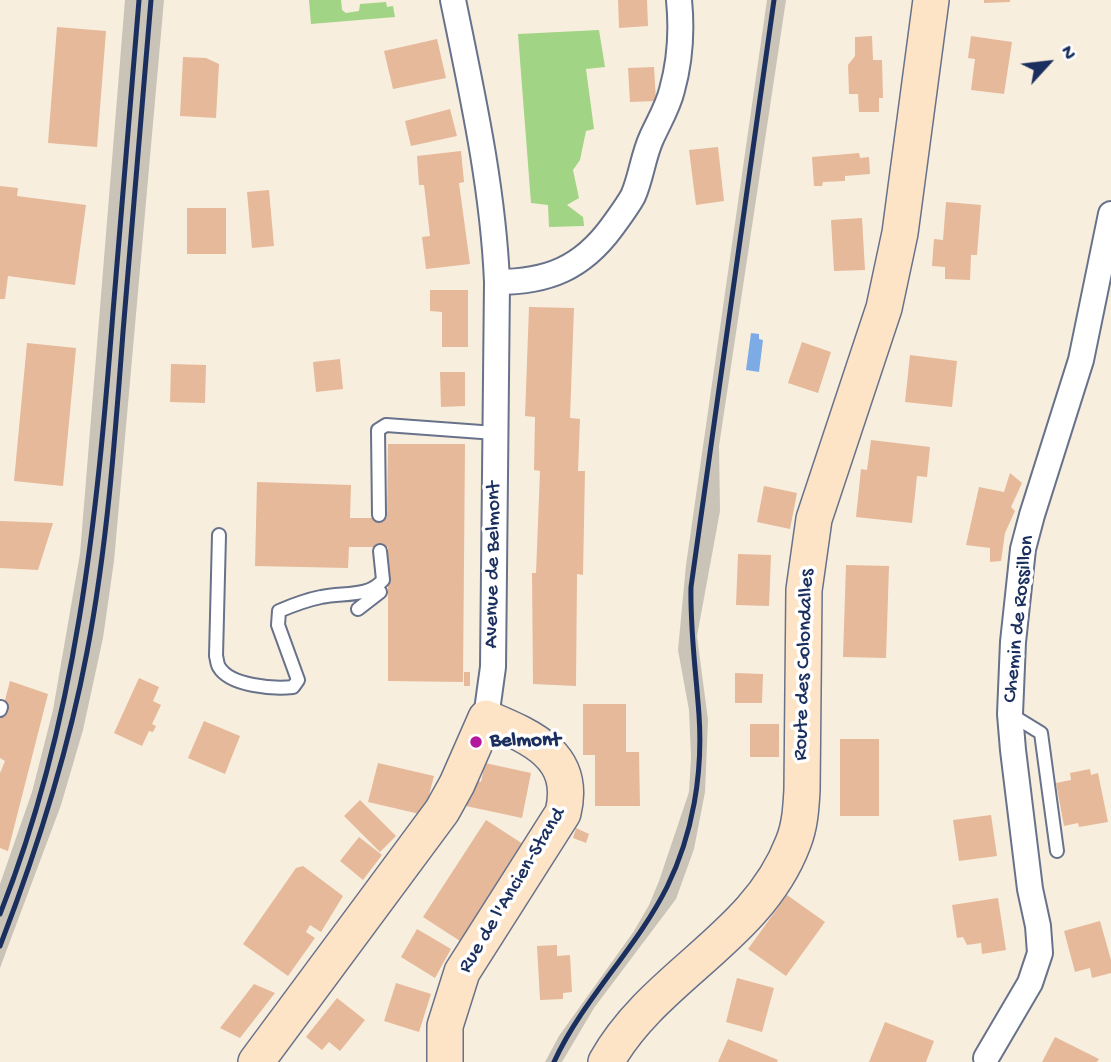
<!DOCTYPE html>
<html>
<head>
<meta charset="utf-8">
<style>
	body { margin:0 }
	#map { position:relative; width:1111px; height:1062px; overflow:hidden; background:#f8eede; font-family:"Gochi Hand",sans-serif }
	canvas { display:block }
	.north { position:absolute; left:1013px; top:28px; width:70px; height:70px; -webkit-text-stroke:5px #fff; paint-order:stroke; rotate:63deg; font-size:19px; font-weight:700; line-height:28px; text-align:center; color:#1b2f5e }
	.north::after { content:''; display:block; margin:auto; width:24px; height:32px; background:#1b2f5e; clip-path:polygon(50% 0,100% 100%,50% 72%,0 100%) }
</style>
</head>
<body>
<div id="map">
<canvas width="1111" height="1062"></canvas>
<div class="north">N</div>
</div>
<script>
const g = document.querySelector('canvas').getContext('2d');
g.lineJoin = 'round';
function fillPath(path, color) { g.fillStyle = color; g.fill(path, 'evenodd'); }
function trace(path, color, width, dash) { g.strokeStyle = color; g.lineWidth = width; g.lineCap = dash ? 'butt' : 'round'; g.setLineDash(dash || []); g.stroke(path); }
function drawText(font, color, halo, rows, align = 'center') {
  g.font = font + ' "Gochi Hand",sans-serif'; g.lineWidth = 7; g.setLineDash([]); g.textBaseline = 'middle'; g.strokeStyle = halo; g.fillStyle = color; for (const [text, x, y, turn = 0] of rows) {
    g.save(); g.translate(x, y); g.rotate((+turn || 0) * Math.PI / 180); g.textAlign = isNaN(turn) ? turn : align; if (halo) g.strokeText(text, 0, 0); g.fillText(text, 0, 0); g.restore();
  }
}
const industrial = new Path2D(`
	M125 0H164L114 561 103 638 83 730 61 805 0 968V884L32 792 53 710 80 554Z
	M767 0H786L719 446 720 511 697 636 708 720 705 792 694 849 676 899 594 1008 562 1062H545L559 1036 634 931 649 905 659 881 689 792 691 757 689 710 678 650 686 565Z`);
const green = new Path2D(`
	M309 0H341L342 10 346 13 359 11 360 4 386 2 387 7 393 6 395 17 311 24Z
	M599 30 605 67 586 69 594 129 586 131 580 160 573 170 579 198 567 205 583 217 584 226 549 227 548 205 531 203 518 34Z`);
const water = new Path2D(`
	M751 333 759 334V339L763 340 759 372 746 370Z`);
const building = new Path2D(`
	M618 0H647L648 26 619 28Z
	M984 0H1010V2L984 3Z
	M57 27 106 31 97 147 48 143Z
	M872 36 873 60H882L883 98H879V112H859L858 94H849L848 65 855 56V37Z
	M971 36 1012 42 1004 94 971 90 975 59 968 58Z
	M437 39 446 78 393 89 384 51Z
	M183 57 206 58 219 64 216 118 180 116Z
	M654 67 656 101 630 102 628 68Z
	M450 109 457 136 411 146 405 121Z
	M718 147 724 201 696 205 689 150Z
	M461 151 464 182 459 183 470 264 426 269 422 237 430 236 424 185H419L417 156Z
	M859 153 860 158 869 157 870 174 845 176V181L823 182 822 186H814L812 157Z
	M0 186 18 188 17 196 86 205 75 285 8 276 5 299H0Z
	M269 190 274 246 252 248 247 192Z
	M946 202 981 205 977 255H971L970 280 945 279V267L932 266 934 239 943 240Z
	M187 208H226V254H187Z
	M862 218 865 270 834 271 831 220Z
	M430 290H468V347H442V312L430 311Z
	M529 307 574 308 570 418 580 419 578 471H585L583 575 577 574 576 686 533 684 532 573H536L540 471 534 470 535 417 525 416Z
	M802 342 831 352 818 393 788 383Z
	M27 343 76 348 63 486 14 481Z
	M910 355 957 361 952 407 905 402Z
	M340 359 343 389 316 392 313 362Z
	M171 364 206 365 205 403 170 402Z
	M440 372H465V406L441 407Z
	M871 440 930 447 927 477 917 476 912 523 856 517 861 469 867 470Z
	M388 444H465L463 682 388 681V547H349L348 568 255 566 257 482 351 485 350 518H387Z
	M1010 473 1022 483 1011 507 1015 511 1005 533 1001 561 990 562V548L966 545 979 487 1004 492Z
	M764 486 797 493 790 529 757 522Z
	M0 521 53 523 38 570 0 568Z
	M738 554 771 555 769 606 736 605Z
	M846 565 889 566 886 658 843 657Z
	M464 672H470V686H464Z
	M735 673 763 674 762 703H735Z
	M139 678 159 687 153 701 161 705 152 724 156 726 153 732 149 731 142 746 114 733Z
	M10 681 48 694 8 851 0 848V773L5 761 0 758V719Z
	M583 704H626V752H639L640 806H595V755H583Z
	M204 721 240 736 225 774 188 758Z
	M750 724H779V757H750Z
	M840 739H879V816H840Z
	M378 763 434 776 424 815 368 802Z
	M485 763 531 773 522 818 466 806 472 780 481 782Z
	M1090 769 1091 775 1098 773 1108 822 1079 827 1078 823 1064 826 1056 783 1071 780 1070 773Z
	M360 800 396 836 380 852 344 816Z
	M991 815 997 856 959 861 953 820Z
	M486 820 523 844 460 941 423 917Z
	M576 828 589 834 586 843 573 838Z
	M359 837 382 855 363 880 340 861Z
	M303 866 343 896 321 932 310 925 306 932 315 938 288 976 243 944 296 868Z
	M787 895 825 922 786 976 748 949Z
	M998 898 1006 950 982 954 981 943 967 945 963 937 957 938 952 905Z
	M1100 921 1111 960V973L1092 978 1090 968 1075 972 1064 931Z
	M417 929 451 949 435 978 401 957Z
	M557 945V956L570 955 572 992 563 993V999L540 1000 537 946Z
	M737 978 774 988 762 1032 726 1022Z
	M396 983 431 994 419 1032 384 1021Z
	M254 984 275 993 240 1038 220 1028Z
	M337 998 365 1020 340 1051 329 1042 322 1050 306 1037Z
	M885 1022 934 1041 926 1062H869Z
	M1055 1037 1099 1059 1097 1062H1042Z
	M728 1039 778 1060 777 1062H718Z`);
const lane = new Path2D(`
	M379 515 378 430 386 425 495 433
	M219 535 216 656C217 659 217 664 219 667 230 686 273 689 293 687L298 680 278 625 279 611C293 605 306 600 321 597 343 592 368 598 383 580L380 551
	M358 609 380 592
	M0 710 1 707
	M1010 714 1041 733 1057 851`);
const street = new Path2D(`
	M453 0C472 93 493 187 497 282L493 667 486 718
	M497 282C548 282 582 268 612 227 619 217 627 207 633 196 641 178 643 157 651 139 658 123 668 107 672 90 680 61 682 30 679 0
	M986 1058 1030 983 1040 953 1038 926 1030 889 1013 750 1010 714 1013 642 1023 549 1032 515 1081 360 1111 214`);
const secondary = new Path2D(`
	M256 1062 442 811 457 784 486 718C531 737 577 755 563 813L462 972 445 1026V1062
	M606 1062C654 976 757 938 793 843 800 826 801 808 802 790L804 590 814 519 884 308 900 233 931 0`);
const rail = new Path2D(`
	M0 914C77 721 97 517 113 312 121 208 130 104 139 0
	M0 946C37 850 68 753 87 652 107 547 115 439 123 332 132 221 142 111 151 0
	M554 1062C583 999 636 949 667 887 693 834 703 773 699 715 696 672 690 630 691 587L774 0`);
const markers = [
	[476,742,7,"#b5179e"]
];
const streetNames = [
	["Avenue de Belmont",494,565,-89],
	["Chemin de Rossillon",1020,619,-84],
	["Route des Colondalles",805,665,-88],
	["Rue de l'Ancien-Stand",513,891,-59]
];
const poiNames = [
	["Belmont",490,742]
];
fillPath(industrial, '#c9c3b8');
fillPath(green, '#a1d484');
fillPath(water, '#7cabe6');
fillPath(building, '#e6b99a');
trace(lane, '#68728b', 16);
trace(street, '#68728b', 28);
trace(secondary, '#68728b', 38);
trace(lane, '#fff', 12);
trace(street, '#fff', 24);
trace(secondary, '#fee4c6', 35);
trace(rail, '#1b2f5e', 5);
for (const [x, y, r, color] of markers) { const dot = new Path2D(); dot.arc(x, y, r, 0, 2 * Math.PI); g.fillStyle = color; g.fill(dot); trace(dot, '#fff', 2.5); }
drawText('21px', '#1b2f5e', '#fff', streetNames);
drawText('bold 21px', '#1b2f5e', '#fff', poiNames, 'left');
</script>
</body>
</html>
